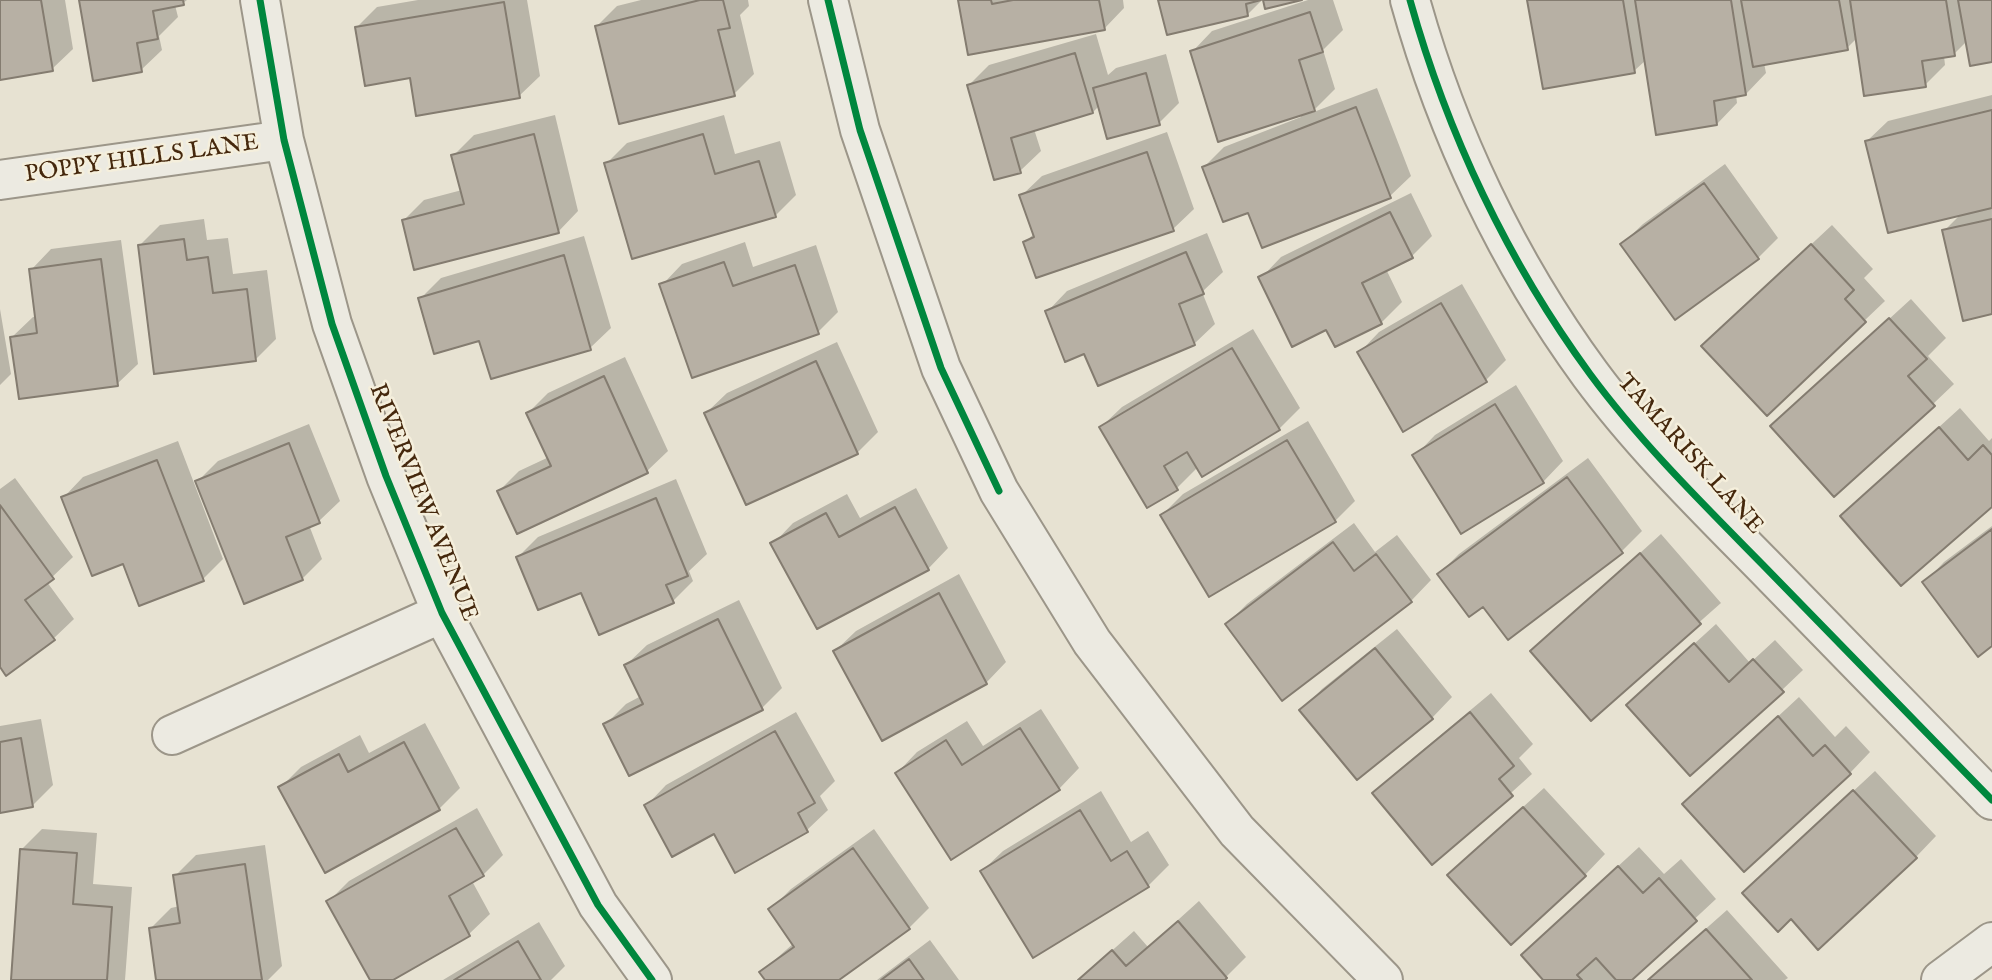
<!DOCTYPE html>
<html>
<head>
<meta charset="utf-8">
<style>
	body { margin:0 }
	canvas { display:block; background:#e7e2d2 }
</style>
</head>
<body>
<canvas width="1992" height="980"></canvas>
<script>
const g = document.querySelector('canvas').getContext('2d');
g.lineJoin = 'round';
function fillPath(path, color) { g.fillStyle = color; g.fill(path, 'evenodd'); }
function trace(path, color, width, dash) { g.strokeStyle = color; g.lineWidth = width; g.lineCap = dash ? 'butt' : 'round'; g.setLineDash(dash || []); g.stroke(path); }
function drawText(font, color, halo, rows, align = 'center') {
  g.font = font + ' "IM FELL English",serif'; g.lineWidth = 5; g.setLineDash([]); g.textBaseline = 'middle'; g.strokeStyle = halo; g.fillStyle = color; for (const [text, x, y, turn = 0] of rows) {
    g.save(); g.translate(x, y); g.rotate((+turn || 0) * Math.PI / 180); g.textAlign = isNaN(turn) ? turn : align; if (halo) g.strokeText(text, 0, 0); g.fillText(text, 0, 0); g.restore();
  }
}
const shadow = new Path2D(`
	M0 0H65L73 49 52 69 0 78Z
	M81 0H187L183 3 175 5 178 17 159 36 162 50 141 70Z
	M418 0H527L540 76 519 96 411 76 357 27 377 7Z
	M641 0H748L749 6 740 15 754 74 734 94 597 26 617 6Z
	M960 0H1123L1124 8 1104 29Z
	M1160 0H1262L1248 14Z
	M1308 0H1333L1343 30 1323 50 1335 89 1311 113 1377 88 1411 176 1390 196 1249 211 1204 167 1224 147 1301 117 1300 114 1192 52 1212 31Z
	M1529 0H1992V60L1967 41 1954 54 1944 56 1945 65 1925 85 1857 38 1847 48 1764 63 1766 73 1746 94 1736 95 1737 103 1717 124 1646 60 1634 71Z
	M1096 34 1108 75 1116 68 1166 54 1179 103 1159 123 1100 105 1093 112 1034 129 1041 151 1020 171 968 86 989 65Z
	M1992 95V312L1944 231 1962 213 1867 141 1888 121Z
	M555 115 578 211 558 232 404 220 424 200 462 190 453 156 474 135Z
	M724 115 735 154 780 141 796 195 775 216 606 164 627 143Z
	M1167 132 1194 209 1173 229 1025 242 1035 233 1021 196 1042 176Z
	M1725 164 1778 238 1758 258 1622 244 1643 224Z
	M1411 193 1432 236 1411 257 1386 269 1402 302 1381 323 1327 328 1261 278 1281 257Z
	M204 219 207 240 228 238 233 274 267 270 276 339 255 360 140 245 160 225Z
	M1832 225 1873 269 1864 278 1885 301 1864 321 1724 326Z
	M1207 233 1223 272 1202 292 1215 324 1194 344 1085 351 1047 312 1067 291Z
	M584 236 611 328 590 348 480 339 420 299 441 278Z
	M121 240 138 364 117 384 12 337 33 317 37 316 31 270 51 249Z
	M745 242 753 267 816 245 838 312 818 332 662 285 682 264Z
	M1462 284 1506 360 1486 380 1359 353 1379 332Z
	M1911 299 1946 338 1928 356 1954 384 1933 404 1772 426Z
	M0 309 11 374 0 385Z
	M1253 329 1300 408 1279 429 1203 475 1198 467 1177 488 1148 505 1101 427 1122 407Z
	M837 342 878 432 857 453 706 413 727 393Z
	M625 357 668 451 647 471 518 532 499 491 519 471 549 457 528 413 548 393Z
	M1516 385 1563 461 1543 482 1415 456 1435 435Z
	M1960 408 1989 441 1992 438V504L1863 496Z
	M1308 421 1355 501 1335 521 1162 515 1183 494Z
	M309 424 340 501 319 521 309 525 322 559 302 579 196 483 218 461Z
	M178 441 223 559 203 579 124 562 63 498 83 477Z
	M1588 458 1642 531 1621 552 1483 605 1439 574 1459 554Z
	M15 478 73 557 47 582 74 619 53 639 0 664V489Z
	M676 479 707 554 689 571 693 581 673 601 582 590 518 557 538 537Z
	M916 488 948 548 928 569 773 544 793 523 847 494 860 518Z
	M1354 523 1375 552 1397 535 1431 580 1411 601 1227 624 1247 604Z
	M1992 526V643L1924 583 1944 562Z
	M1661 534 1721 603 1591 718 1532 651Z
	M959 574 1006 662 986 683 835 651 856 631Z
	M739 600 782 688 762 708 606 724 626 704 641 696 626 665 647 645Z
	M1716 624 1750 663 1775 640 1803 670 1782 690 1649 685Z
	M1397 629 1452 697 1432 718 1302 710 1322 689Z
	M1491 693 1533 744 1519 758 1532 774 1433 863 1375 793 1395 773Z
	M1799 697 1835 737 1846 726 1870 752 1850 773 1705 784Z
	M1041 709 1079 768 1059 789 897 773 917 752 967 721 983 746Z
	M796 712 835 781 820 796 828 810 807 830 736 870 714 831 646 806 666 785Z
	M41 719 53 785 32 806 0 811V726Z
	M425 723 460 788 439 809 325 870 280 788 301 767 360 735 369 753Z
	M1875 771 1936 836 1916 857 1765 873Z
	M1544 788 1605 854 1585 875 1470 855Z
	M1101 791 1131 842 1148 831 1169 865 1148 886 982 871 1003 851Z
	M477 808 503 855 483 875 472 881 490 914 469 934 390 980H372L328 902 349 881Z
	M42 829 97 833 93 884 132 887 125 980H12L22 849Z
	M874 829 929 908 909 928 836 980H767L761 972 794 943 770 910 791 889Z
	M265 845 282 966 268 980H158L151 928 171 908 180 906 175 876 196 855Z
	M1639 847 1664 874 1681 859 1716 899 1629 980H1545L1543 935Z
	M1199 901 1246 957 1223 980H1079L1134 931 1148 947Z
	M1727 910 1788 978 1785 980H1648Z
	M539 922 565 966 551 980H443Z
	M930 940 959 980H877Z`);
const building = new Path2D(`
	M0 0H41L53 71 0 80Z
	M79 0H183L184 5 153 11 158 39 137 43 142 72 93 81Z
	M700 0H723L730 28 718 30 735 96 619 124 595 26Z
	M958 0H991L992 4 1013 0H1099L1105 30 968 55Z
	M1158 0H1261L1246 4 1248 16 1167 35Z
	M1263 0H1302L1265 9Z
	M1527 0H1623L1635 73 1543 89Z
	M1635 0H1731L1746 95 1714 101 1717 125 1656 135Z
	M1741 0H1839L1848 50 1753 67Z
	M1850 0H1946L1955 56 1922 61 1926 87 1864 96Z
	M1958 0H1992V62L1970 66Z
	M504 2 520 98 416 116 410 78 365 86 355 27Z
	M1310 12 1323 52 1299 60 1315 111 1218 142 1190 51Z
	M1075 53 1093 113 1011 138 1021 173 994 180 967 85Z
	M1146 73 1160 125 1107 139 1093 88Z
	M1356 107 1391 198 1262 248 1248 213 1223 222 1202 167Z
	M1992 110V208L1888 233 1865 141Z
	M534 134 559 233 414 270 402 220 464 204 451 155Z
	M703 134 715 174 759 161 776 217 632 259 604 163Z
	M1147 152 1174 231 1036 278 1023 242 1034 237 1019 195Z
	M1704 183 1759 259 1675 320 1620 244Z
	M1390 212 1413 258 1362 283 1382 324 1335 347 1326 330 1292 347 1258 277Z
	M1992 219V314L1963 321 1942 230Z
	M184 239 187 260 208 257 213 293 247 289 256 361 154 374 138 245Z
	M1811 244 1854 290 1845 299 1866 322 1767 416 1701 346Z
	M1186 252 1204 294 1179 304 1195 345 1098 386 1084 354 1065 362 1045 311Z
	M564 255 591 350 491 379 479 341 434 354 418 298Z
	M101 259 118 386 19 399 10 337 37 333 29 269Z
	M724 262 733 286 795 265 819 334 692 378 659 284Z
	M1441 303 1487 382 1403 432 1357 352Z
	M1889 318 1927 359 1908 376 1935 406 1834 497 1770 426Z
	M1232 348 1280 430 1202 477 1187 452 1164 466 1178 490 1147 508 1099 427Z
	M816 361 858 454 746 505 704 413Z
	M604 376 648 473 517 534 497 491 551 466 526 413Z
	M1495 404 1544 483 1461 534 1412 455Z
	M1939 427 1968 460 1983 445 1992 455V507L1901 586 1840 516Z
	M1287 440 1336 522 1209 597 1160 515Z
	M289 443 320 523 286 537 303 580 244 604 195 481Z
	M157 460 204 581 139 606 123 564 92 576 61 497Z
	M1567 477 1623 553 1508 640 1483 607 1469 617 1437 574Z
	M656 498 688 576 666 585 674 603 599 635 581 593 538 610 516 557Z
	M0 505 54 579 25 600 55 640 6 676 0 667Z
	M895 507 929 570 817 629 770 543 826 513 839 537Z
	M1992 529V646L1978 657 1922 582Z
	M1333 542 1354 571 1376 554 1412 602 1282 701 1225 624Z
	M1640 553 1701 624 1591 721 1530 651Z
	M939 593 987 684 882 741 833 651Z
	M718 619 763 710 629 776 603 724 643 704 624 665Z
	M1694 643 1729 682 1753 659 1784 692 1690 776 1626 705Z
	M1375 648 1433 719 1357 780 1299 710Z
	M1470 712 1514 766 1499 779 1513 796 1432 865 1372 793Z
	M1778 716 1813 756 1825 745 1851 774 1744 872 1682 804Z
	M1020 728 1060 790 951 860 895 773 946 740 962 765Z
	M775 731 815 803 798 813 808 832 735 873 714 834 672 857 644 805Z
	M21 738 33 807 0 813V742Z
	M404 742 440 810 325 873 278 787 339 754 348 772Z
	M1853 790 1917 858 1818 950 1791 919 1778 932 1742 893Z
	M1523 807 1586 876 1511 945 1447 875Z
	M1080 810 1111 861 1127 851 1149 887 1033 958 980 871Z
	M456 828 484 876 449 896 470 936 393 980H370L326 901Z
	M853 848 910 929 839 980H765L759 972 794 947 768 909Z
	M20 849 77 853 73 904 112 907 107 980H11Z
	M245 864 262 980H156L149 928 180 923 173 875Z
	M1618 866 1643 893 1659 878 1697 921 1632 980H1616L1596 958 1577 975 1582 980H1543L1521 955Z
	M1178 921 1227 978 1225 980H1078L1112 950 1126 966Z
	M1706 929 1752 980H1648Z
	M518 941 541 980H454Z
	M909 959 924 980H881Z`);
const minor = new Path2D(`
	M260 0 284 140 332 324 386 476 442 613 598 905 652 980
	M828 0 860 130 941 368 999 491 1092 642 1237 831 1383 980
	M1410 0C1447 133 1508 262 1590 374 1641 443 1703 504 1763 565 1840 644 1916 722 1992 800
	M0 180 284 140
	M172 735 442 613
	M1941 980 1992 942`);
const cycleway = new Path2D(`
	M260 0 284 140 332 324 386 476 442 613 598 905 652 980
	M828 0 860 130 941 368 999 491
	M1410 0C1447 133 1508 262 1590 374 1641 443 1703 504 1763 565 1840 644 1916 722 1992 800`);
const streetNames = [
	["POPPY HILLS LANE",142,160,-8],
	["TAMARISK LANE",1689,455,48],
	["RIVERVIEW AVENUE",422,503,68]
];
fillPath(shadow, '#0003');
fillPath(building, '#b7b0a4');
trace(building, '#847c70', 2);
trace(minor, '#9c9689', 42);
trace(minor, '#eceae1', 38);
trace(cycleway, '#00873e', 7);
drawText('24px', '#45280d', '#f5efdc', streetNames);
</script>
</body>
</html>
